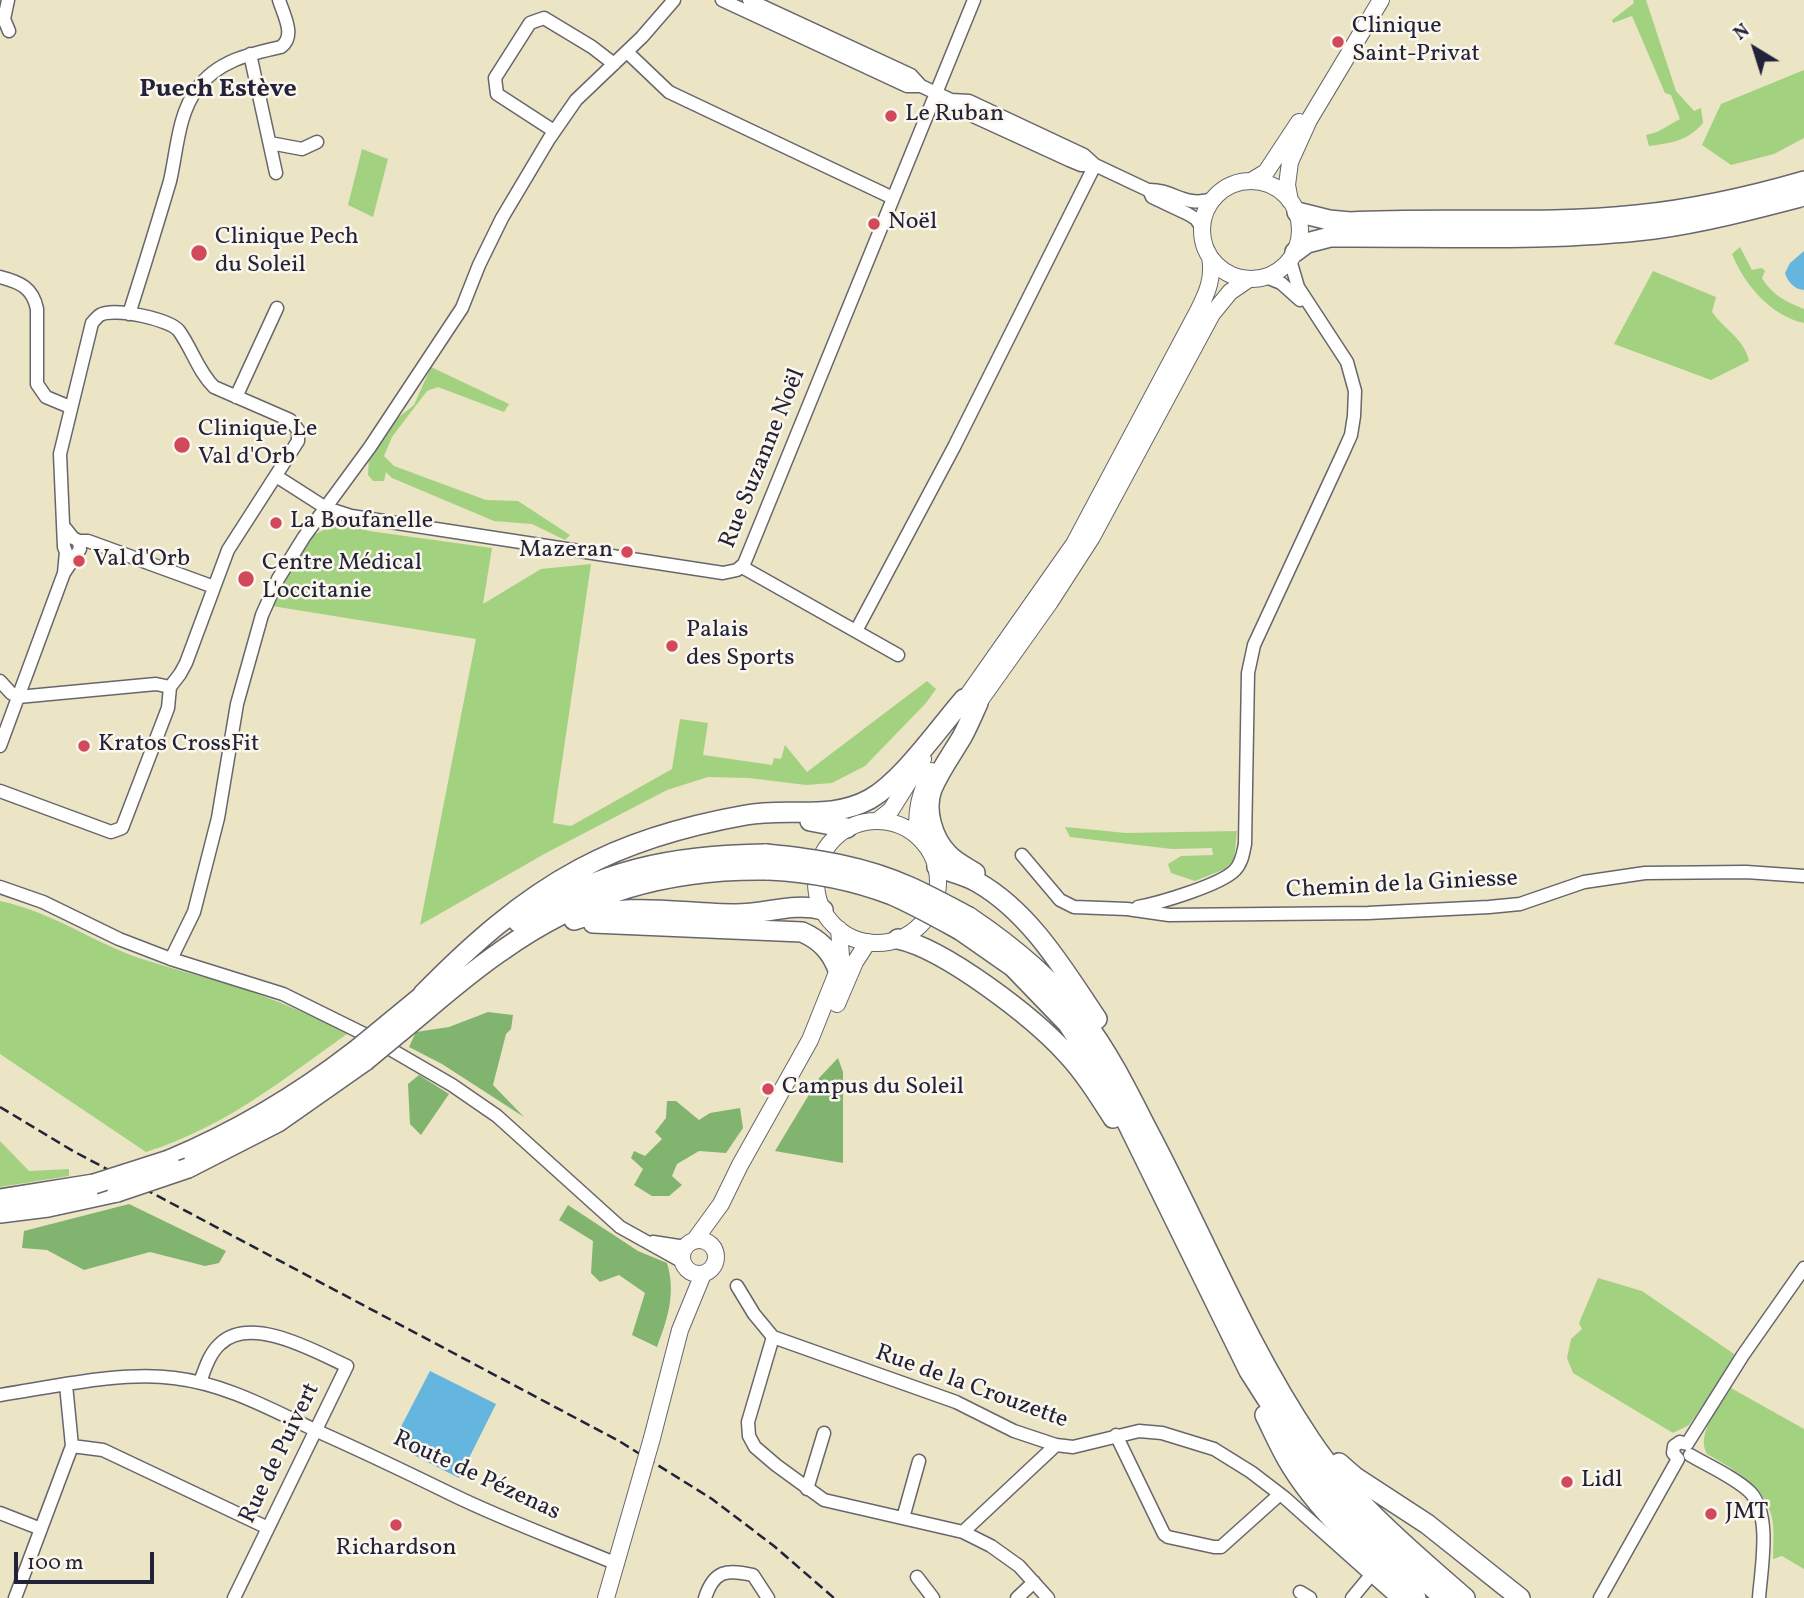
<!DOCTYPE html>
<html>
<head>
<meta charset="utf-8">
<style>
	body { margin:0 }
	#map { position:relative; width:1804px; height:1598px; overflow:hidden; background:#ebe4c5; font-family:Vollkorn,serif }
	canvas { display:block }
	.north { position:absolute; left:1720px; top:14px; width:70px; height:70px; -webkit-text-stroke:5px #fbf7ec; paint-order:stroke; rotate:322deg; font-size:19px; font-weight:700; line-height:28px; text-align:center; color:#22223b }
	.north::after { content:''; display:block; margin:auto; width:24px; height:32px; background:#22223b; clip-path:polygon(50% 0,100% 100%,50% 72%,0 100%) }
	.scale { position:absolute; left:14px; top:1552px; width:140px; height:32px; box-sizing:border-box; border:4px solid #22223b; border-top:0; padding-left:9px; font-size:21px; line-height:24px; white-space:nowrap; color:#22223b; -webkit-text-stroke:5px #fbf7ec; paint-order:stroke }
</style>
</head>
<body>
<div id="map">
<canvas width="1804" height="1598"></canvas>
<div class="north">N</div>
<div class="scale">100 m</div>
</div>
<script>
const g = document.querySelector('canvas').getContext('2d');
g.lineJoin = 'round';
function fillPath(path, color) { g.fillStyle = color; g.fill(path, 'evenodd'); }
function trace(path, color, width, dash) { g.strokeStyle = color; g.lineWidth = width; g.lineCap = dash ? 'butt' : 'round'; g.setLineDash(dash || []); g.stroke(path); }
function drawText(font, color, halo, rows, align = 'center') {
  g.font = font + ' Vollkorn,serif'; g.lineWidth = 5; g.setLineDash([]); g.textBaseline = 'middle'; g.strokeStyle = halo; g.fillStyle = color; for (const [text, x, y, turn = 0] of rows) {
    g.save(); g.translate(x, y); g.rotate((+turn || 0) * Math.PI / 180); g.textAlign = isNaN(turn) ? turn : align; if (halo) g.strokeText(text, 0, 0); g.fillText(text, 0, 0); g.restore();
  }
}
const green = new Path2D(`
	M1633 0H1646L1676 91 1694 111 1701 108 1703 123C1688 141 1671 143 1649 146L1646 135 1657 132 1680 119 1671 95 1665 93 1632 16 1613 23 1612 20 1634 3Z
	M1804 70V138L1774 154 1731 165 1702 145 1721 104Z
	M362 149 388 159 373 217 348 205Z
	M1740 247 1752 270 1762 268 1765 271 1762 278C1772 295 1786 302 1804 309V323C1771 316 1744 284 1732 254Z
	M1653 271 1716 297 1712 312C1724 329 1745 340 1749 361L1711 380 1614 344Z
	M431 367 509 404 504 412 438 387 427 391 392 437 384 456 394 466 486 500 518 501 570 535 565 540 532 524 494 521 392 478 386 472 384 481H373L368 475 369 458 399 417 414 405Z
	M337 522 369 531 492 548 483 604 541 569 591 564 553 823 571 826 672 769 680 719 708 723 703 755 772 765 774 758 781 759 785 745 807 772 927 681 936 689 926 703 865 766 832 783 806 785 749 778 708 777 667 790 546 853 420 925 476 639 272 606 307 539Z
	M1065 827 1126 833 1237 831 1234 860 1225 869 1195 881 1171 873 1168 864 1181 856 1213 855 1212 848 1172 849 1070 837Z
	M0 901C53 912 90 941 139 958 172 969 205 977 238 987 276 1000 312 1015 347 1034 279 1082 227 1126 146 1152L0 1054Z
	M0 1141 29 1171 69 1169V1176L0 1187Z
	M1598 1278 1642 1291 1737 1356 1689 1425 1673 1433 1573 1373 1567 1358 1571 1339 1582 1329 1579 1323Z
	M1731 1388 1804 1429V1569L1782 1556 1773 1559C1773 1545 1775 1527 1771 1514 1763 1483 1732 1469 1707 1454 1695 1433 1721 1405 1731 1388Z`);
const forest = new Path2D(`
	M488 1012 513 1015 511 1029 506 1034 493 1085 524 1117 442 1064 409 1047 416 1032 449 1027Z
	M838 1058 843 1072V1163L775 1151 819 1078Z
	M419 1075 449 1094 421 1135 410 1124 408 1084Z
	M667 1101H676L699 1120 710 1113 740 1108 743 1128 726 1153 699 1151 677 1164 672 1176 682 1185 669 1196H652L634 1185 643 1169 631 1158 634 1151 645 1156 662 1139 655 1132 666 1118Z
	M129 1204 226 1251 219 1263 205 1266 150 1252 84 1270 47 1250 22 1248 24 1231Z
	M568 1205 638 1251 667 1263C676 1293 668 1318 657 1347L632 1335 645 1293 619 1275 600 1282 591 1273 593 1241 559 1220Z`);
const water = new Path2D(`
	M1804 251V290C1795 290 1787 281 1785 273L1790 263Z
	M430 1371 496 1404 459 1478 392 1444Z`);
const minor = new Path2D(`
	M8 0 4 19 9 31
	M722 0 907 86H921L951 100 969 101 1084 155 1095 165 1148 190C1174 189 1183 208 1213 199
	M749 0 911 75 921 86
	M627 52 669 92 893 198
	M250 54 276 173
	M951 100 962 111 1069 160 1081 165H1095
	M554 131 497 94 495 78 530 23 544 18 592 47 614 64
	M270 143 302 149 317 142
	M1149 190 1152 197 1188 214 1196 219 1202 228
	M0 277C20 282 33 288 37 309V384L46 397 70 407
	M1266 277 1281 283 1300 300
	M129 314C143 270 157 225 170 181 177 151 178 114 197 89 217 61 249 54 281 47 296 36 284 16 279 0
	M236 397 277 308
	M276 476 326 508 351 516 723 573 737 570 744 564 974 0
	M79 541H88L214 587
	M742 567 898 655
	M856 631 954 447 1095 165
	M0 681 11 693 18 697 156 684 170 687 180 674 186 663 228 550 298 441V430L290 420 214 387C198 371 192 349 179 331 170 319 113 307 100 315 98 316 94 321 92 323L60 454 64 547 66 552 64 573
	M0 746 64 573 80 549 79 541 73 538 65 528
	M0 791 111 832 122 828 168 708 170 687
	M1022 855 1060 900 1074 907 1127 909 1169 915 1368 913 1489 907 1520 904 1584 882 1645 873 1746 872 1804 876
	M0 887 43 902 119 939 171 959 283 994 366 1035 452 1085 497 1116 620 1227 681 1261
	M1138 907C1159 903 1221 885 1235 870 1242 863 1243 853 1245 844L1248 673 1254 645 1343 453 1351 435 1354 416 1355 391 1347 362 1298 287 1290 260
	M171 959 194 912 218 818 237 704 262 615 278 579 304 537 370 447 462 308 479 265 502 218 549 139 576 100 642 37 674 0
	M653 1242 685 1247
	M737 1286 754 1314 773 1337 956 1402 1014 1431 1056 1445 1073 1447 1139 1431 1162 1433 1214 1449 1251 1472 1285 1498 1397 1598
	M773 1337 748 1422 749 1436 755 1447 776 1465 824 1500 963 1532 991 1546 1019 1566 1048 1598
	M200 1382C205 1369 209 1354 220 1344 251 1314 316 1352 347 1366L234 1598
	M0 1395C53 1387 121 1371 174 1378 226 1384 270 1409 317 1431 362 1451 406 1472 451 1494 504 1520 562 1541 617 1564
	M1116 1435 1164 1534 1168 1537 1214 1547H1221L1279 1495
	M1687 1444 1743 1355 1804 1268
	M72 1446 103 1450 268 1528
	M1690 1455C1707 1465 1736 1478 1750 1492 1772 1515 1761 1569 1759 1598
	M1678 1459 1673 1453 1674 1446 1680 1442 1687 1444
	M807 1489 824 1433
	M0 1513 41 1529
	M903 1518 919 1461
	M963 1532 1056 1445
	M917 1577 933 1598
	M1300 1592 1310 1598
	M15 1598 72 1446 66 1385
	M705 1598C714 1570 727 1569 753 1575L768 1598
	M1017 1598 1034 1582
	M1352 1598 1371 1575
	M1600 1598 1678 1459`);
const major = new Path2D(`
	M1251 181 1266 172 1299 122
	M1202 230a49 49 0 1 1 98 0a49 49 0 1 1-98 0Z
	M1290 201 1287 185 1290 162 1309 120 1381 0
	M958 709 1074 544 1198 311C1207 293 1214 278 1210 257
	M971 713 1050 602 1092 537 1212 314 1230 292 1249 279
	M816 882a61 61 0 1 1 122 0a61 61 0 1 1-122 0Z
	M877 821 891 810 923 759
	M918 836C915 811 920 794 931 771
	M837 1004 855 962 868 942
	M682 1257a17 17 0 1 1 34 0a17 17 0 1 1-34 0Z
	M694 1241 721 1204 740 1165 810 1040 838 970 841 956 839 929
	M652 1438 680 1330 703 1274
	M606 1598 642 1473`);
const highway = new Path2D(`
	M1297 212 1329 220 1350 222C1446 217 1542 225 1637 215 1694 209 1749 197 1804 181
	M1295 252 1307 243 1330 237C1438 236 1547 242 1654 229 1705 222 1754 209 1804 196
	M810 821 847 828
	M937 867C950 872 965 875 977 882 1030 912 1064 970 1097 1019
	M975 873C966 867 955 862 948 854 933 839 924 810 932 789 940 770 952 754 962 737 968 726 973 714 978 703
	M969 917C1012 946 1051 978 1083 1019 1109 1053 1128 1092 1147 1129 1202 1232 1245 1342 1310 1439 1351 1501 1410 1550 1465 1598
	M574 920C628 901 680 914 736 914 766 914 794 902 823 910
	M518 922C599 870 672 855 766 854
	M593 923 802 932C820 940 831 951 838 970
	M960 930 1013 967 1068 1024 1111 1090 1249 1371 1279 1418 1326 1484 1345 1506 1370 1532 1444 1598
	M898 939C945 949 1033 1017 1066 1053 1084 1072 1099 1096 1113 1118
	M423 994C470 946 520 901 580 869 629 842 690 825 746 815 788 807 830 821 870 799 903 780 938 729 964 699
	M388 1024 433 987
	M400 1032C433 1005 465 976 500 952 582 893 668 868 769 870
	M169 1160C236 1132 297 1096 355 1051
	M188 1168 278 1122 365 1061
	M0 1199 94 1184
	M0 1213 48 1207 117 1192
	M1265 1415C1272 1429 1279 1445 1287 1459 1318 1513 1370 1557 1416 1598
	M1339 1463 1355 1477 1427 1524 1520 1598`);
const rail = new Path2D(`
	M0 1107 73 1151 619 1441 712 1499 774 1546 834 1598`);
const majorBridge = new Path2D(`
	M642 1473 652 1438`);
const highwayBridge = new Path2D(`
	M766 854C816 859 864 866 910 887 930 896 950 907 969 917
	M769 870C810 872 853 880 892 895 915 905 938 918 960 930
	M355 1051 388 1024
	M365 1061 400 1032
	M94 1184 169 1160
	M117 1192 188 1168`);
const markers = [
	[1338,42,7,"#d1495b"],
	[891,116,7,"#d1495b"],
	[874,224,7,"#d1495b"],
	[199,253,9,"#d1495b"],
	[182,445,9,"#d1495b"],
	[276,523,7,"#d1495b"],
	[627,552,7,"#d1495b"],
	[79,561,7,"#d1495b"],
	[246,579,9,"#d1495b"],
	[672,646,7,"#d1495b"],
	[84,746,7,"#d1495b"],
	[768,1089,7,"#d1495b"],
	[1567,1482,7,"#d1495b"],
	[1711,1514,7,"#d1495b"],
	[396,1525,7,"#d1495b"]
];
const poiNames = [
	["Clinique",1352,28],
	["Saint-Privat",1352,56],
	["Le Ruban",905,116],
	["Noël",888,224],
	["Clinique Pech",215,239],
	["du Soleil",215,267],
	["Clinique Le",198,431],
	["Val d'Orb",198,459],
	["La Boufanelle",290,523],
	["Mazeran",613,552,"right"],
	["Val d'Orb",93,561],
	["Centre Médical",262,565],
	["L'occitanie",262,593],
	["Palais",686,632],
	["des Sports",686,660],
	["Kratos CrossFit",98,746],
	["Campus du Soleil",782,1089],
	["Lidl",1581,1482],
	["JMT",1725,1514],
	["Richardson",396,1550,"center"]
];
const streetNames = [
	["Rue Suzanne Noël",764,459,-68],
	["Chemin de la Giniesse",1402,886,-3],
	["Rue de la Crouzette",971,1388,20],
	["Rue de Puivert",281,1454,-64],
	["Route de Pézenas",476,1477,25]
];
const neighbourhoodNames = [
	["Puech Estève",218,91]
];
fillPath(green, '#a2d280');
fillPath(forest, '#81b46e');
fillPath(water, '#64b6df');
trace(minor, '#68666b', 15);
trace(major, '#68666b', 18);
trace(highway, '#68666b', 22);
trace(minor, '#fff', 12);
trace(major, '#fff', 16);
trace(highway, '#fff', 19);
trace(rail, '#22223b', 2.5, [10, 5]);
trace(majorBridge, '#68666b', 18, []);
trace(highwayBridge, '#68666b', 22, []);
trace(majorBridge, '#fff', 16);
trace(highwayBridge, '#fff', 19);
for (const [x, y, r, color] of markers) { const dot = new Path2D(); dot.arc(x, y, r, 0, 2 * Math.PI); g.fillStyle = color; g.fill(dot); trace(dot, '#fbf7ec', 2.5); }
drawText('24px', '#22223b', '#fbf7ec', poiNames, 'left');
drawText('24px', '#22223b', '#fbf7ec', streetNames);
drawText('bold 26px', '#22223b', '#fbf7ec', neighbourhoodNames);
</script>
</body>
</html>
